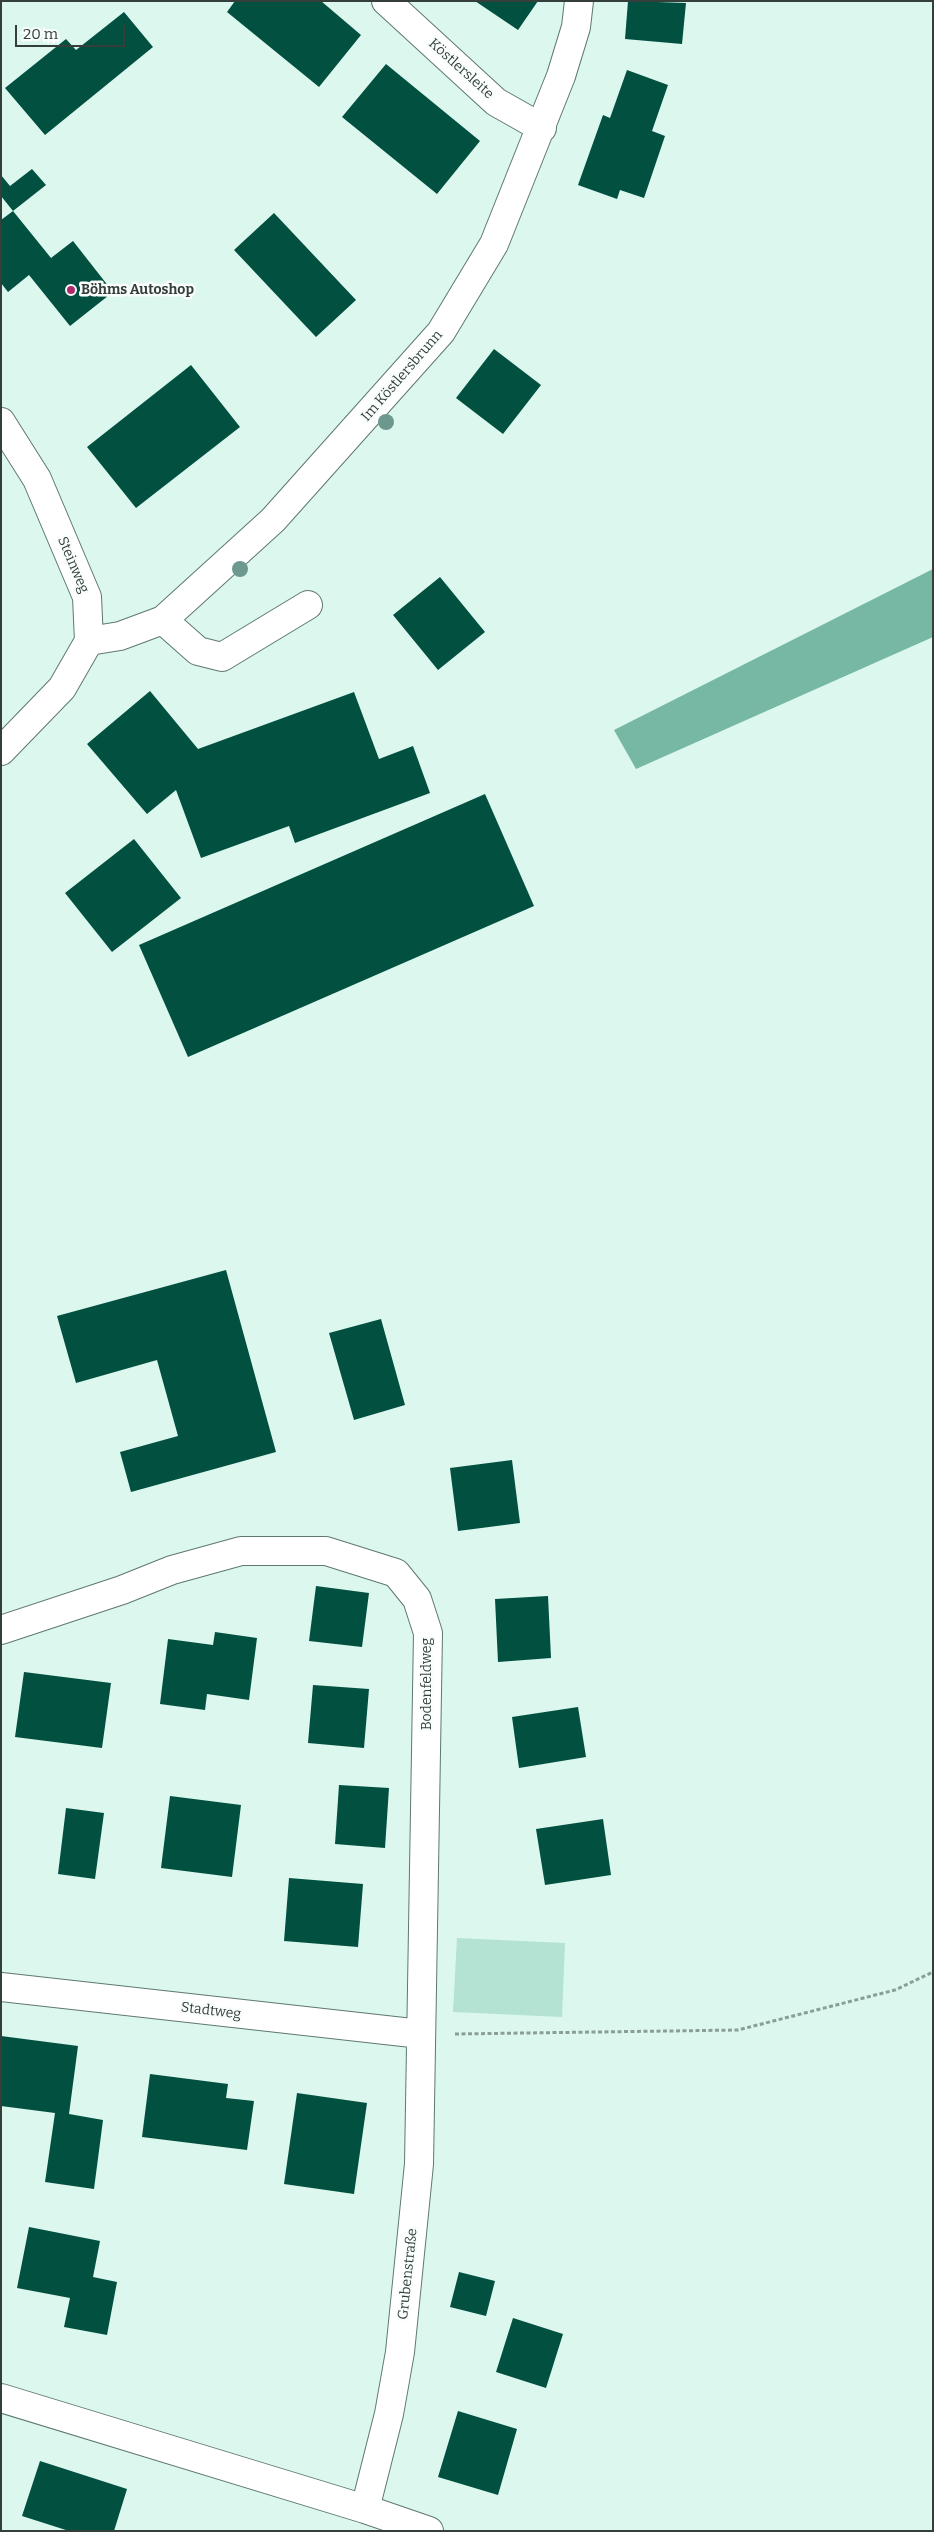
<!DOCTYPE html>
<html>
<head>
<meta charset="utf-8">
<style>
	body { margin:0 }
	#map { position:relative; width:934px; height:2532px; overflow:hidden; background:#dbf7ee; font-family:Bitter,serif }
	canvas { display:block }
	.frame { position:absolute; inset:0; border:2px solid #343f3c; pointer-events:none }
	.scale { position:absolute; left:15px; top:25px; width:110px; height:22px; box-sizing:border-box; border:2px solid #343f3c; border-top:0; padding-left:6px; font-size:15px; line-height:18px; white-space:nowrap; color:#343f3c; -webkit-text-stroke:4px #f9fefc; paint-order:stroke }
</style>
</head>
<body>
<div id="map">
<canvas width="934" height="2532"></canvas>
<div class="frame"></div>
<div class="scale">20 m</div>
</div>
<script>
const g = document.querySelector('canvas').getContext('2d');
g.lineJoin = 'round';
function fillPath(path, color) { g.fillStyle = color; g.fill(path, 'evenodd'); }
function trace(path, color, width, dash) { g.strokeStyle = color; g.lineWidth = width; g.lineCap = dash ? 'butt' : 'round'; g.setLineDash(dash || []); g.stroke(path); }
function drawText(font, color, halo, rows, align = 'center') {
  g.font = font + ' Bitter,serif'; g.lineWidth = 5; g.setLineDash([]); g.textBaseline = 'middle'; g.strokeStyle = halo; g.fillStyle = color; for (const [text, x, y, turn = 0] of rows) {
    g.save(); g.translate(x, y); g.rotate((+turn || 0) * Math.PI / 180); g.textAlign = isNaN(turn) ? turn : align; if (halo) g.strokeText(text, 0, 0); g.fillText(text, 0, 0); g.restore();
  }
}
const green = new Path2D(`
	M457 1938 565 1943 562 2017 453 2012Z`);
const forest = new Path2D(`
	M933 569V637L636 769 614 730Z`);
const building = new Path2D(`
	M235 1H321L361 35 319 87 227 12Z
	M475 1H538L518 30Z
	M628 1 686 3 682 44 625 39Z
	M124 12 153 47 45 135 5 88 66 39 76 50Z
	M386 64 480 141 437 194 342 117Z
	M627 70 668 85 652 131 665 136 644 198 620 190 617 199 578 185 603 115 610 118Z
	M32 169 46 185 13 211 1 196V175L10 186Z
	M13 211 51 258 73 241 113 292 70 326 29 275 8 292 1 283V220Z
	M274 213 356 300 316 337 234 250Z
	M494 349 541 385 503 434 456 398Z
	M191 365 240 427 136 508 87 447Z
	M440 577 485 632 438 670 393 615Z
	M150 691 198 749 354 692 379 759 413 746 430 793 295 843 289 826 201 858 176 790 147 814 87 744Z
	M485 794 534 906 188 1057 139 945Z
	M134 839 181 898 112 952 65 893Z
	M226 1270 276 1452 131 1492 120 1452 178 1436 157 1360 76 1383 57 1316Z
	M381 1319 405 1405 354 1420 329 1333Z
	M512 1460 520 1523 458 1531 450 1468Z
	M316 1586 369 1593 362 1647 309 1641Z
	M548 1596 551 1658 498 1662 495 1599Z
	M215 1632 257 1638 249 1700 207 1694 205 1710 160 1704 168 1639 213 1645Z
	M24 1672 111 1683 102 1748 15 1737Z
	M313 1685 369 1689 364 1748 308 1743Z
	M578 1707 586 1757 519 1768 512 1717Z
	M339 1785 389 1788 385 1848 335 1844Z
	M170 1796 241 1805 232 1877 161 1868Z
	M66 1808 104 1813 95 1879 58 1874Z
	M603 1819 611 1875 545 1885 536 1829Z
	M289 1878 363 1884 358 1947 284 1941Z
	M1 2036 78 2046 69 2114 103 2120 94 2189 45 2182 55 2113 1 2106Z
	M150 2074 228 2084 226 2098 254 2101 247 2150 142 2137Z
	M297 2093 367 2103 354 2194 284 2184Z
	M29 2227 100 2241 93 2277 117 2282 107 2335 64 2327 70 2298 17 2288Z
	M459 2272 495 2281 486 2316 450 2307Z
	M513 2318 563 2334 546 2388 496 2372Z
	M458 2411 517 2429 498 2495 438 2477Z
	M40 2461 127 2489 114 2531H69L22 2516Z`);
const path = new Path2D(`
	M455 2034 738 2030 895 1990 933 1972`);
const minor = new Path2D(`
	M386 1 496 102 542 128
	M1 422 37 479 87 597 89 641 62 688 1 751
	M163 620 198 651 222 657 308 605
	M89 641 120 636 163 620 273 520 441 332 494 244 561 76 576 27 579 1
	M1 1630 122 1590 172 1570 241 1551H326L396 1573 417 1599 428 1633 419 2164 400 2352 389 2414 365 2509
	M1 1987 421 2034
	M1 2398 365 2509 429 2531`);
const trees = [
	[386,422],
	[240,569]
];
const markers = [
	[71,290,5,"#ae286e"]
];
const streetNames = [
	["Köstlersleite",461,69,42],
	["Im Köstlersbrunn",402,376,-49],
	["Steinweg",73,565,67],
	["Bodenfeldweg",427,1684,-90],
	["Stadtweg",211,2011,7],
	["Grubenstraße",408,2274,-84]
];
const poiNames = [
	["Böhms Autoshop",81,290]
];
fillPath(green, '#b4e3d4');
fillPath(forest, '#77b8a5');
fillPath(building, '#025040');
trace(minor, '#5f7870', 30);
trace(path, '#8a9e98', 3, [4, 2.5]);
trace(minor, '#fff', 28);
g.fillStyle = '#6d988d';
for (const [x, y] of trees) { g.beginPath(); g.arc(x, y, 8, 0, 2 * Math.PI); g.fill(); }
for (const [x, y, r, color] of markers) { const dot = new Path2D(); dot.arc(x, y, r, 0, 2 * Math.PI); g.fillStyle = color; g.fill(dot); trace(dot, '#f9fefc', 2); }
drawText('14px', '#343f3c', '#f9fefc', streetNames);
drawText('bold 14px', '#343f3c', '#f9fefc', poiNames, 'left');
</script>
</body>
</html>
